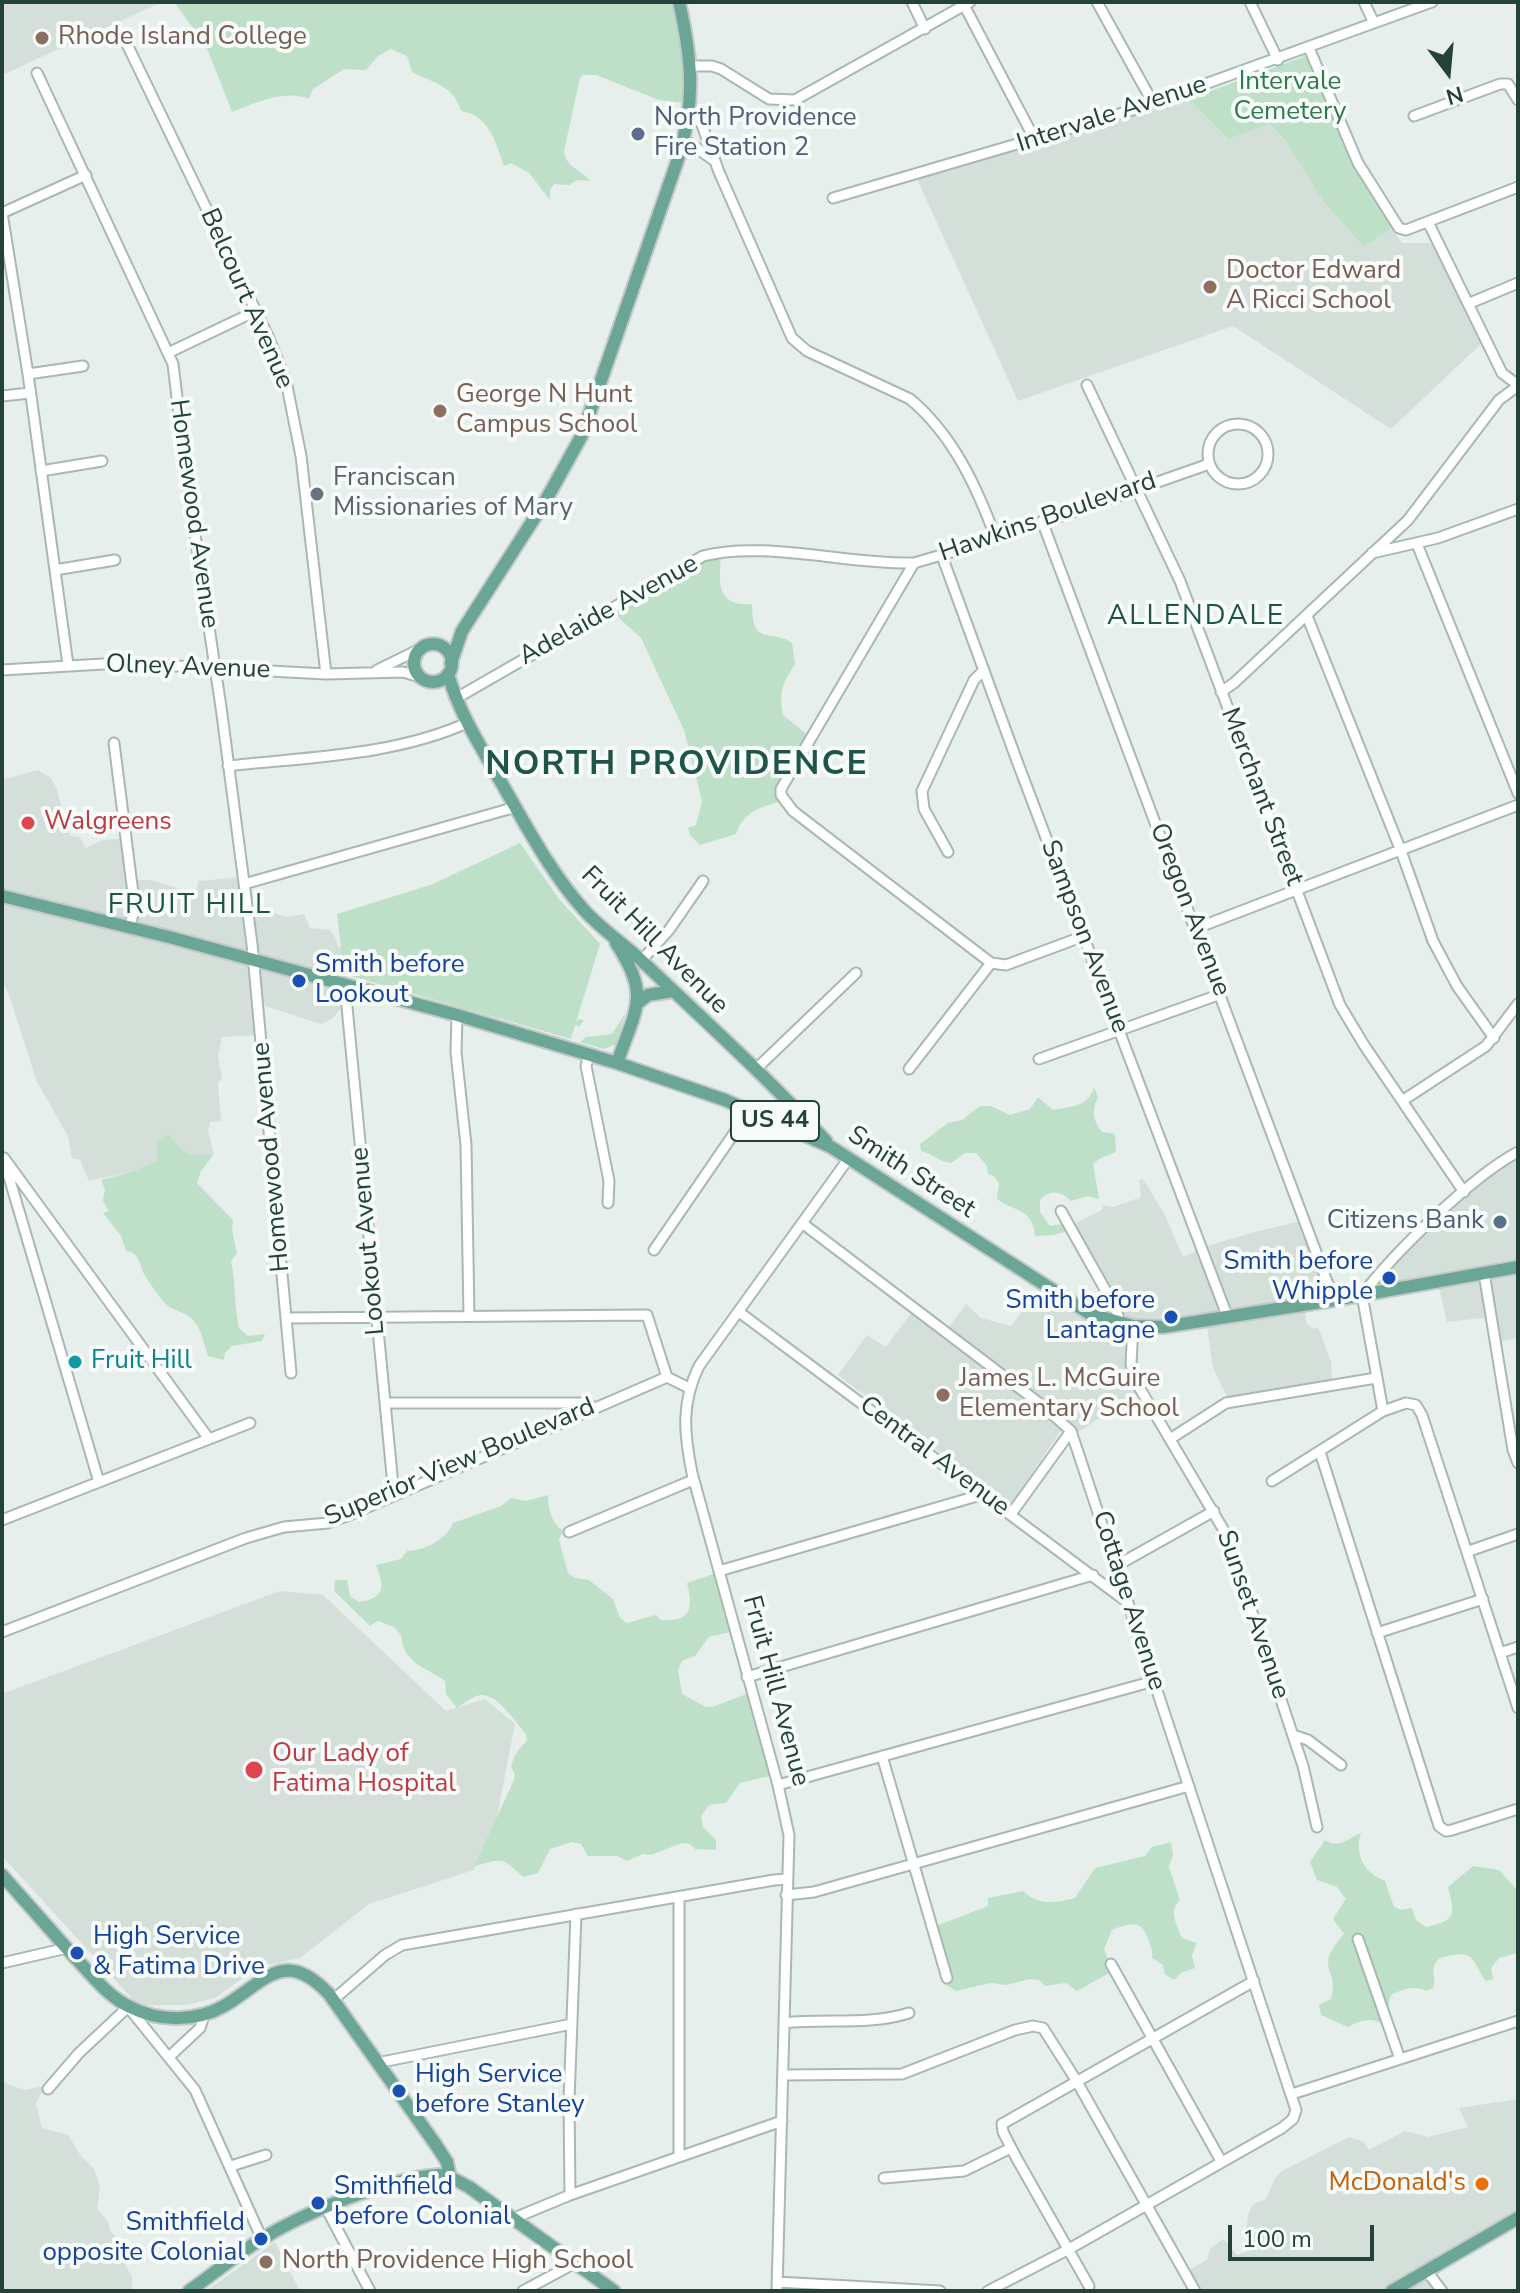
<!DOCTYPE html>
<html>
<head>
<meta charset="utf-8">
<style>
	body { margin:0 }
	#map { position:relative; width:1520px; height:2293px; overflow:hidden; background:#e6efeb; font-family:"Nunito Sans",sans-serif }
	canvas { display:block }
	.frame { position:absolute; inset:0; border:4px solid #24423a; pointer-events:none }
	.north { position:absolute; left:1408px; top:32px; width:80px; height:80px; -webkit-text-stroke:6px #f7fbf9; paint-order:stroke; rotate:164deg; font-size:22px; font-weight:700; line-height:32px; text-align:center; color:#24423a }
	.north::after { content:''; display:block; margin:auto; width:28px; height:36px; background:#24423a; clip-path:polygon(50% 0,100% 100%,50% 72%,0 100%) }
	.scale { position:absolute; left:1228px; top:2225px; width:146px; height:36px; box-sizing:border-box; border:4px solid #24423a; border-top:0; padding-left:10px; font-size:24px; line-height:28px; white-space:nowrap; color:#24423a; -webkit-text-stroke:6px #f7fbf9; paint-order:stroke }
</style>
</head>
<body>
<div id="map">
<canvas width="1520" height="2293"></canvas>
<div class="frame"></div>
<div class="north">N</div>
<div class="scale">100 m</div>
</div>
<script>
const g = document.querySelector('canvas').getContext('2d');
g.lineJoin = 'round';
function fillPath(path, color) { g.fillStyle = color; g.fill(path, 'evenodd'); }
function trace(path, color, width, dash) { g.strokeStyle = color; g.lineWidth = width; g.lineCap = dash ? 'butt' : 'round'; g.setLineDash(dash || []); g.stroke(path); }
function drawText(font, color, halo, rows, align = 'center') {
  g.font = font + ' "Nunito Sans",sans-serif'; g.lineWidth = 8; g.setLineDash([]); g.textBaseline = 'middle'; g.strokeStyle = halo; g.fillStyle = color; for (const [text, x, y, turn = 0] of rows) {
    g.save(); g.translate(x, y); g.rotate((+turn || 0) * Math.PI / 180); g.textAlign = isNaN(turn) ? turn : align; if (halo) g.strokeText(text, 0, 0); g.fillText(text, 0, 0); g.restore();
  }
}
const built = new Path2D(`
	M2 2H162L2 75Z
	M1189 99 1228 139 1268 124 1286 141 1322 200 1364 247 1392 228 1402 243H1432L1481 344 1391 429 1233 326 1018 401 917 179Z
	M38 770 51 778 56 787 70 836 80 837 86 848 103 840 125 838 130 880H150L195 893 199 881 243 877 251 913 272 912 286 917 304 914 310 928 330 930 335 937 338 946 347 951 349 958 344 982 347 1001 332 1019 321 1024 265 1006 257 989 258 1035 222 1037 218 1056 222 1078 218 1083 221 1121 210 1122 208 1131 214 1154 195 1156 183 1153 134 1171 89 1181 80 1160 72 1158 68 1136 37 1082 8 992 2 980V780Z
	M1518 1148V1338L1494 1343 1490 1317 1447 1322 1438 1283 1368 1292 1406 1245Z
	M1143 1179 1165 1215 1183 1257 1204 1247 1251 1233 1305 1220 1333 1296 1304 1303 1306 1323 1314 1329 1318 1327 1331 1362 1332 1382 1229 1401 1213 1368 1206 1320 1137 1323 1131 1348 1141 1389 1076 1434 947 1330 966 1304 981 1318 1011 1326 1042 1284 1106 1316 1121 1320 1072 1231 1077 1222 1102 1210 1103 1205 1114 1207 1141 1197 1139 1180Z
	M911 1313 1062 1429 1010 1505 838 1375 867 1335 886 1347Z
	M280 1591 323 1595 446 1711 485 1699 515 1724 497 1816 474 1870 369 1904 300 1958 258 1967 215 1998 186 2005H138L2 1856V1694Z
	M2 2079 5 2083 24 2090 45 2086 36 2103 42 2128 68 2135 81 2156 94 2169 100 2187 97 2209 108 2221 110 2231 121 2243 125 2264 132 2277V2291H2Z
	M1518 2099V2211L1428 2265 1446 2291H1195L1185 2272 1207 2260 1210 2249 1223 2239 1237 2255 1252 2250 1246 2232 1248 2215 1253 2204 1266 2199 1275 2178 1282 2171 1349 2137 1364 2142 1369 2150 1405 2131 1428 2137 1468 2127 1459 2108Z
	M275 2242 300 2291H206L220 2281Z`);
const green = new Path2D(`
	M174 2H678L681 16 686 103 659 100 596 75H583L580 78 564 151C566 168 581 169 590 181L577 180 569 185 554 184 550 190V200L529 173 511 163 504 166C496 143 489 115 461 111 454 85 433 83 412 72L407 56 391 49 378 56 366 70 344 69 313 89 309 99C284 89 256 103 232 112L206 46Z
	M1308 55 1337 123 1341 140 1362 181 1370 189 1392 228 1364 247 1322 200 1286 141 1269 124 1228 139 1189 99Z
	M721 550C720 579 713 607 752 604 752 648 771 628 792 643L795 664C782 685 779 690 783 715L808 735 782 783 784 800C762 807 744 810 736 834L700 845 690 835 688 828 696 825 702 801 684 730 641 638 620 619 612 603 694 555Z
	M520 843 559 899 600 944 576 1022 579 1019 584 1020 579 1027 575 1025 571 1039 344 974 337 914 433 884Z
	M626 1012 616 1044 604 1049 580 1042 586 1037 612 1034Z
	M1094 1087 1098 1097C1091 1112 1093 1119 1102 1132L1115 1134 1116 1152 1099 1159 1093 1164 1099 1199 1088 1196 1071 1201C1060 1191 1051 1189 1040 1200V1212L1050 1226 1063 1224 1071 1230 1054 1235 1035 1236C1032 1207 1016 1213 997 1199L999 1183 994 1176 988 1174 987 1166 976 1153H965L951 1163C939 1162 932 1153 921 1151L920 1144 948 1123 962 1120 980 1106H991L1010 1115 1030 1109 1038 1097 1053 1110C1073 1106 1088 1107 1094 1087Z
	M168 1134C185 1155 187 1157 214 1154L201 1171 197 1183 233 1220 232 1230 237 1253 231 1261C236 1283 234 1306 239 1328L248 1336 265 1334 262 1341 232 1346 225 1353 224 1360 208 1356C205 1346 202 1334 197 1325 190 1314 182 1313 171 1308 165 1306 148 1281 144 1274 139 1263 140 1253 126 1251L121 1236 103 1213 109 1211 103 1201 105 1189 101 1180 134 1171 157 1161V1143Z
	M548 1495C548 1509 552 1524 563 1531L559 1540 568 1573 575 1578 589 1580 613 1599 620 1618 627 1623 656 1615 661 1620C692 1622 693 1608 687 1583L719 1572 735 1631 709 1637 695 1656 682 1661 678 1670 682 1694 706 1707H712L752 1692 774 1775 740 1783 726 1803 709 1805 701 1816 703 1827 716 1840V1850L695 1849 690 1844 682 1843 651 1855 643 1854 627 1861 617 1856H588L581 1844 572 1842 550 1849 538 1873 523 1877C501 1856 503 1859 474 1866L514 1780 515 1774 511 1767C514 1755 518 1749 527 1741L526 1734C516 1723 498 1694 481 1695 473 1696 464 1703 457 1708L446 1694 445 1681C426 1667 403 1664 401 1635L394 1627 378 1621 370 1626 334 1591 335 1580H347L350 1596 359 1602C385 1598 385 1588 376 1565L401 1559 407 1551C425 1550 446 1540 453 1523L501 1506 511 1498 526 1501Z
	M1361 1833C1354 1854 1364 1873 1385 1881L1394 1907 1402 1910 1412 1908 1416 1920 1426 1927C1457 1920 1455 1915 1448 1887L1473 1866 1499 1870 1518 1891V1953L1499 1958 1491 1968 1493 1979 1486 1981C1475 1968 1476 1950 1454 1955 1448 1956 1440 1956 1436 1962 1430 1970 1437 1979 1433 1988L1426 1991C1415 1985 1401 1989 1390 1996L1388 2011 1390 2029C1376 2017 1365 2018 1348 2027L1321 2015 1319 2005 1331 1999C1341 1967 1311 1971 1344 1934L1333 1919 1346 1899 1337 1887 1317 1880 1310 1862 1325 1840C1340 1850 1347 1838 1361 1833Z
	M1171 1842 1173 1855 1169 1867 1180 1900C1168 1911 1177 1925 1182 1938L1197 1943 1192 1955 1195 1968 1181 1973 1174 1980 1165 1974 1163 1965 1152 1958C1153 1951 1151 1946 1148 1939 1141 1918 1129 1924 1112 1930L1104 1949 1113 1971 1077 1991 1066 1983 1045 1986 1039 1980 1030 1979 1006 1985 991 1983 956 1991 944 1984 931 1928 988 1906V1898L1023 1891C1039 1906 1055 1903 1075 1898L1095 1868 1145 1856 1152 1847Z`);
const minor = new Path2D(`
	M912 2 925 29
	M1097 2 1153 103
	M1250 2 1278 60
	M1364 2 1374 23
	M964 5 1035 140
	M123 36 268 336 286 381 301 456 326 674
	M1309 48 1358 163 1399 228 1406 230 1518 187
	M691 66H712L721 69 769 99 795 100 970 2
	M37 73 173 364 187 482 221 707 252 944 291 1373
	M690 107 702 125 719 172 792 338 807 351 910 399C953 435 977 487 996 539
	M1414 116 1500 84H1508L1518 100
	M684 139 712 159
	M833 198 1136 109 1432 2
	M2 213 28 374 68 665
	M2 213 86 175
	M1428 222 1502 373 1518 385
	M1470 303 1518 283
	M170 352 256 311
	M28 374 83 366
	M1087 385 1180 581 1340 1005 1364 1045 1464 1192
	M2 396 30 393
	M1208 454a30 30 0 1 1 60 0a30 30 0 1 1-60 0Z
	M41 471 102 461
	M1042 521 1334 1300
	M1417 544 1518 793
	M1372 553 1438 538 1518 509
	M942 556 1017 761 1228 1318
	M55 570 115 560
	M1307 616 1401 851 1433 941 1457 986 1494 1038
	M2 670 120 663 326 674 403 672 420 677
	M377 670 422 648
	M1221 692 1234 683 1408 520 1499 400 1518 386
	M455 699 703 556C762 540 850 565 914 563
	M114 743 135 909 129 927
	M228 766C307 757 395 756 469 722
	M948 852 924 809 922 791 974 680 984 670
	M244 884 516 807
	M1197 928 1518 805
	M1084 936 1006 965 991 963 793 811 781 795V789L914 563 996 539 1209 464
	M641 961 669 930 703 881
	M345 986 394 1496
	M457 1015 456 1052 466 1145 469 1316
	M589 1054 586 1066 609 1181 608 1203
	M1039 1059 1221 994
	M909 1069 991 963
	M755 1070 856 973
	M1402 1101 1486 1046 1518 1004
	M4 1158 209 1439
	M6 1167 99 1482
	M1061 1211 1116 1309 1120 1323
	M802 1223 1043 1406 1071 1431 1296 2110 1293 2119 1282 2128 1069 2249 988 2291
	M654 1250 750 1110
	M1484 1273 1513 1450 1518 1463
	M739 1312 1127 1602
	M286 1318 647 1315 667 1377
	M1133 1326 1131 1364 1136 1382 1226 1534 1303 1766 1317 1827
	M385 1403H582L594 1407
	M1383 1411 1362 1295C1394 1253 1472 1176 1518 1152
	M1170 1439 1226 1403 1376 1378
	M1320 1452 1439 1826 1446 1831 1452 1830 1518 1809
	M1272 1481 1383 1411 1406 1403 1416 1405 1422 1415 1518 1708
	M1011 1514 1071 1431
	M2 1520 250 1423
	M569 1532 693 1480
	M1469 1551 1518 1534
	M1116 1566 1214 1511
	M719 1571 984 1494
	M2 1632 246 1538 284 1527 328 1523 347 1516 667 1377 689 1388
	M1377 1633 1483 1599
	M1500 1653 1518 1647
	M747 1677 1093 1575
	M1293 1735 1308 1740 1341 1765
	M882 1756 947 1978
	M778 1785 1154 1681
	M786 1895 814 1892 1189 1786
	M679 1897V2157
	M1358 1939 1400 2059
	M2 1963 67 1948
	M1111 1964 1221 2161
	M333 2000 385 1955 402 1945 774 1880 787 1879
	M784 2023C826 2018 867 2026 909 2013
	M169 2057 200 2028 204 2016
	M377 2063 572 2024
	M783 2075 902 2074 1015 2030 1033 2026 1043 2028 1076 2080 1195 2291
	M48 2089 79 2053 128 2007 195 2090 262 2239
	M1292 2094 1518 2021
	M231 2166 266 2155
	M884 2178 964 2171 1011 2148
	M570 2195 569 2100 576 1914
	M326 2208 370 2291
	M512 2219 570 2195 782 2121
	M1426 2270 1442 2291
	M777 2282 940 2291
	M1089 2286 1017 2159 1003 2132 1002 2124 1254 1981
	M523 2291 575 2263
	M777 2291 789 1835 778 1785 692 1473C684 1433 681 1403 699 1366L849 1158`);
const major = new Path2D(`
	M414 663a19 19 0 1 1 38 0a19 19 0 1 1-38 0Z
	M451 663 462 631 546 500 582 435 678 159C696 102 692 59 679 2
	M448 674C458 710 479 744 498 777 525 823 549 871 584 910 602 930 624 944 643 962 705 1021 769 1079 826 1141
	M2 896 169 937 457 1015 617 1063 725 1100 831 1147 1090 1314 1133 1326 1163 1327 1334 1300 1518 1267
	M616 943C651 996 636 1008 617 1063
	M638 1003 648 995 673 991
	M2 1875C25 1901 48 1927 71 1953 89 1972 107 1996 130 2007 159 2022 196 2022 224 2006 266 1981 284 1947 329 1994L436 2145 447 2162 450 2177
	M189 2291C213 2274 235 2256 260 2240 305 2212 386 2179 439 2175L450 2177 469 2187 614 2291
	M1392 2291 1518 2218`);
const markers = [
	[42,38,8,"#8d6e63"],
	[638,134,8,"#5c6f8a"],
	[1210,287,8,"#8d6e63"],
	[440,411,8,"#8d6e63"],
	[317,494,8,"#6b7280"],
	[28,823,8,"#e0444e"],
	[299,981,8,"#1a4fb4"],
	[1500,1222,8,"#5c6f8a"],
	[1389,1278,8,"#1a4fb4"],
	[1171,1317,8,"#1a4fb4"],
	[75,1362,8,"#0f9aa8"],
	[943,1395,8,"#8d6e63"],
	[254,1770,10,"#e0444e"],
	[77,1953,8,"#1a4fb4"],
	[399,2091,8,"#1a4fb4"],
	[1482,2184,8,"#e8710a"],
	[318,2203,8,"#1a4fb4"],
	[261,2239,8,"#1a4fb4"],
	[266,2262,8,"#8d6e63"]
];
const shields = [
	[775,1121,88]
];
const shieldNames = [
	["US 44",775,1121]
];
const educationNames = [
	["Rhode Island College",58,38],
	["Doctor Edward",1226,272],
	["A Ricci School",1226,302],
	["George N Hunt",456,396],
	["Campus School",456,426],
	["James L. McGuire",959,1380],
	["Elementary School",959,1410],
	["North Providence High School",282,2262]
];
const parkNames = [
	["Intervale",1290,83],
	["Cemetery",1290,113]
];
const streetNames = [
	["Intervale Avenue",1112,115,-18],
	["Belcourt Avenue",246,299,66],
	["Homewood Avenue",193,514,82],
	["Hawkins Boulevard",1048,518,-19],
	["Adelaide Avenue",609,611,-29],
	["Olney Avenue",188,668,2],
	["Merchant Street",1261,797,69],
	["Oregon Avenue",1189,910,69],
	["Sampson Avenue",1084,937,69],
	["Fruit Hill Avenue",654,941,45],
	["Homewood Avenue",272,1157,-95],
	["Smith Street",911,1173,33],
	["Lookout Avenue",369,1241,-95],
	["Central Avenue",934,1457,37],
	["Superior View Boulevard",460,1463,-23],
	["Cottage Avenue",1128,1601,72],
	["Sunset Avenue",1252,1615,71],
	["Fruit Hill Avenue",775,1691,75]
];
const serviceNames = [
	["North Providence",654,119],
	["Fire Station 2",654,149],
	["Citizens Bank",1484,1222,"right"]
];
const worshipNames = [
	["Franciscan",333,479],
	["Missionaries of Mary",333,509]
];
const healthNames = [
	["Walgreens",44,823],
	["Our Lady of",272,1755],
	["Fatima Hospital",272,1785]
];
const transitNames = [
	["Smith before",315,966],
	["Lookout",315,996],
	["Smith before",1373,1263,"right"],
	["Whipple",1373,1293,"right"],
	["Smith before",1155,1302,"right"],
	["Lantagne",1155,1332,"right"],
	["High Service",93,1938],
	["& Fatima Drive",93,1968],
	["High Service",415,2076],
	["before Stanley",415,2106],
	["Smithfield",334,2188],
	["before Colonial",334,2218],
	["Smithfield",245,2224,"right"],
	["opposite Colonial",245,2254,"right"]
];
const cultureNames = [
	["Fruit Hill",91,1362]
];
const foodNames = [
	["McDonald's",1466,2184]
];
const neighbourhoodNames = [
	["ALLENDALE",1196,617],
	["FRUIT HILL",190,906]
];
const districtNames = [
	["NORTH PROVIDENCE",677,766]
];
fillPath(built, '#d4dfda');
fillPath(green, '#bfe0c8');
trace(minor, '#a8b8b2', 13);
trace(major, '#c2cac8', 16);
trace(minor, '#fff', 9);
trace(major, '#6aa596', 12);
for (const [x, y, r, color] of markers) { const dot = new Path2D(); dot.arc(x, y, r, 0, 2 * Math.PI); g.fillStyle = color; g.fill(dot); trace(dot, '#f7fbf9', 3); }
for (const [x, y, w] of shields) { const box = new Path2D(); box.roundRect(x - w / 2, y - 20, w, 40, 6); g.fillStyle = '#f7fbf9'; g.fill(box); trace(box, '#24423a', 2); }
drawText('bold 24px', '#24423a', null, shieldNames);
drawText('26px', '#785e54', '#f7fbf9', educationNames, 'left');
drawText('26px', '#2d7a4b', '#f7fbf9', parkNames);
drawText('26px', '#24423a', '#f7fbf9', streetNames);
drawText('26px', '#4e5e75', '#f7fbf9', serviceNames, 'left');
drawText('26px', '#5b616d', '#f7fbf9', worshipNames, 'left');
drawText('26px', '#be3a42', '#f7fbf9', healthNames, 'left');
drawText('26px', '#164399', '#f7fbf9', transitNames, 'left');
drawText('26px', '#0d838f', '#f7fbf9', cultureNames, 'left');
drawText('26px', '#c56008', '#f7fbf9', foodNames, 'right');
g.letterSpacing = '2px';
drawText('28px', '#1f5548', '#f7fbf9', neighbourhoodNames);
g.letterSpacing = '0px';
g.letterSpacing = '2px';
drawText('bold 34px', '#1f5548', '#f7fbf9', districtNames);
g.letterSpacing = '0px';
</script>
</body>
</html>
